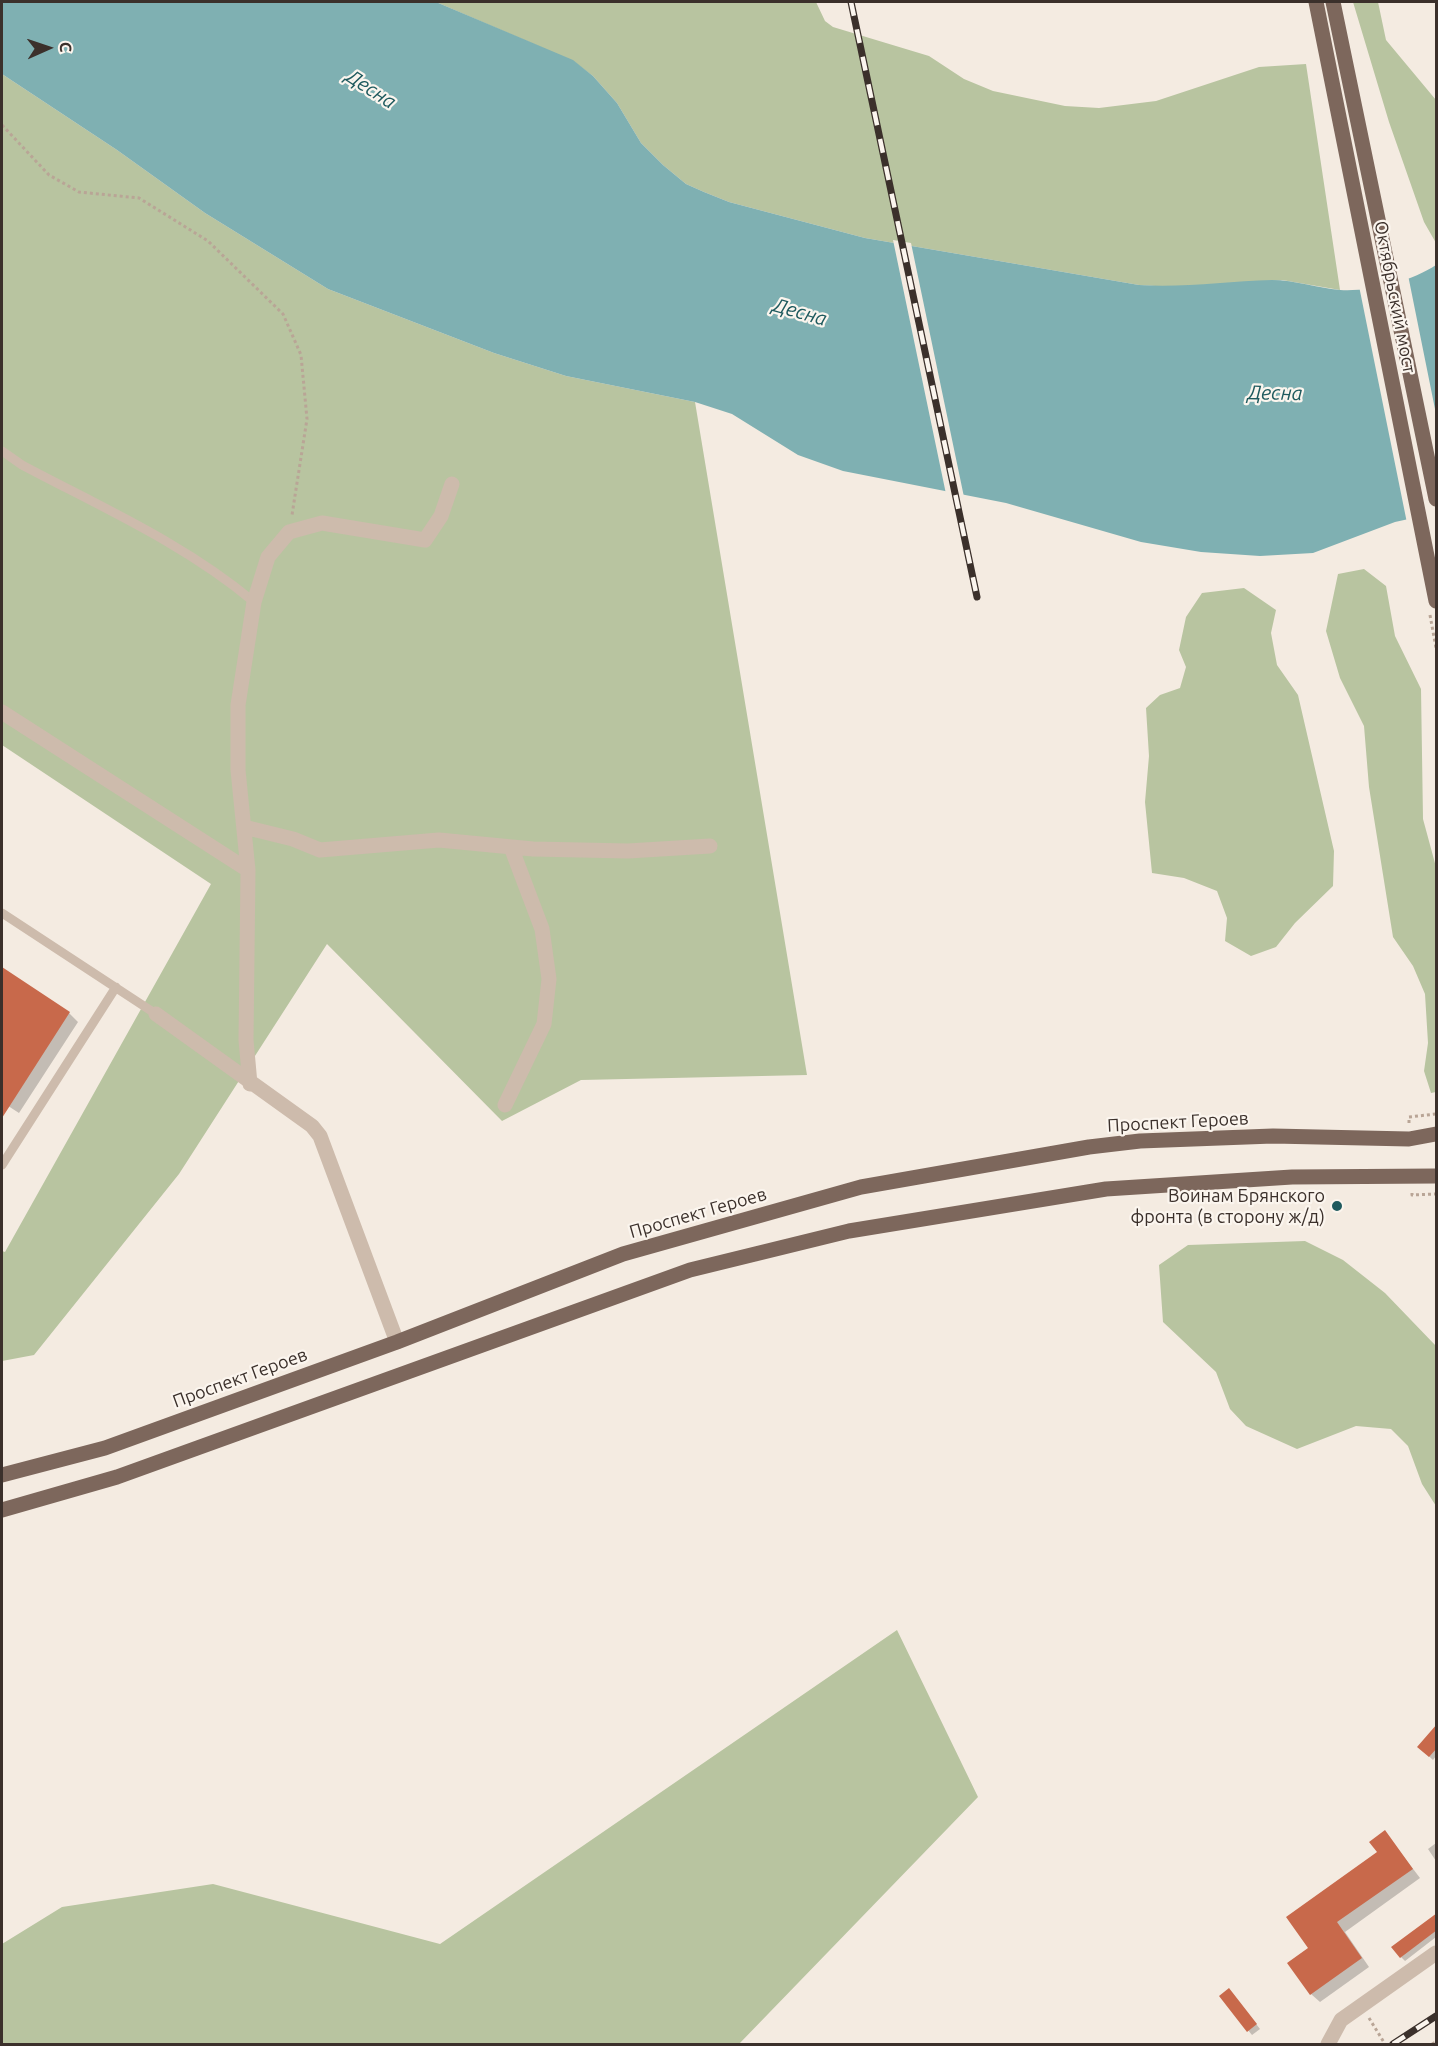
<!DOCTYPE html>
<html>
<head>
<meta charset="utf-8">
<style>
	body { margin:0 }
	#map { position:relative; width:1438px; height:2046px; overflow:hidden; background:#f4ebe1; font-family:Ubuntu,sans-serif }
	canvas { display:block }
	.frame { position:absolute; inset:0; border:3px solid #3b302b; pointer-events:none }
	.north { position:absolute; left:18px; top:18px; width:60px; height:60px; -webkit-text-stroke:4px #fbf5ee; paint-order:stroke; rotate:87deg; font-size:16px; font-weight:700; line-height:24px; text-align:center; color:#3b302b }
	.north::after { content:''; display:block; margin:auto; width:21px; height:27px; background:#3b302b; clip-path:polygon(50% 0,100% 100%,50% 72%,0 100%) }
</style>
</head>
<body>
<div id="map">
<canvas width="1438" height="2046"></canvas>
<div class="frame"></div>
<div class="north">С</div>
</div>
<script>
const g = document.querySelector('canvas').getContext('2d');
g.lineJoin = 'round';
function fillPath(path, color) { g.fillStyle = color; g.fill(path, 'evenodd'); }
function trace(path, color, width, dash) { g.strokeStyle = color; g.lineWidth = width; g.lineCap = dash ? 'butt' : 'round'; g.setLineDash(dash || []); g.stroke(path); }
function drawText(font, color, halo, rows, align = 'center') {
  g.font = font + ' Ubuntu,sans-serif'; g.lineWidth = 4.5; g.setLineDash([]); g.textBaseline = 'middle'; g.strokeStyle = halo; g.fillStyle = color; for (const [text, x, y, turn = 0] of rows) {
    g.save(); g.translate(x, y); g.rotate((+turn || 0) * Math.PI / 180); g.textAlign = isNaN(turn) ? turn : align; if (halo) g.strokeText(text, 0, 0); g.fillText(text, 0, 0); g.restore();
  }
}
const green = new Path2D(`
	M436 2H816L825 21 833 27 929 56 964 79 993 91 1065 106 1099 108 1156 101 1259 67 1306 64 1340 290 1282 280 1171 287 1139 285 865 238 729 202 704 192 686 184 663 165 641 143 617 103 593 76 573 61Z
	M1353 2H1378L1386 40 1436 100V243L1424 222 1389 122Z
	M2 74 117 150 205 213 328 289 494 353 566 376 695 402 807 1075 581 1080 502 1121 327 944 179 1174 34 1355 2 1361V1251L5 1252 211 884 2 745Z
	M1364 569 1386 586 1395 636 1421 689 1423 819 1436 867V1092L1431 1093 1424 1071 1428 1043 1425 994 1413 966 1393 937 1369 787 1364 726 1340 678 1326 631 1338 574Z
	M1244 588 1276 610 1271 633 1277 665 1298 695 1334 851 1333 886 1295 923 1276 947 1251 956 1225 941 1227 918 1217 891 1184 878 1152 873 1145 802 1149 756 1146 708 1160 695 1180 688 1186 667 1179 650 1186 617 1202 593Z
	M1305 1241 1343 1260 1385 1293 1436 1346V1506L1422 1484 1408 1446 1391 1429 1356 1426 1297 1449 1246 1426 1230 1409 1216 1372 1163 1322 1159 1265 1188 1245Z
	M897 1630 978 1797 739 2044H2V1944L62 1907 213 1884 440 1944Z`);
const water = new Path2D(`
	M2 2H436L573 60 593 76 617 103 641 143 663 165 686 184 704 192 729 202 865 238 1139 285C1184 288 1227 281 1272 280 1295 280 1317 288 1340 290 1370 292 1412 281 1436 265V513L1395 522 1313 553 1260 556 1201 552 1141 542 1006 503 843 471 798 455 732 414 695 402 566 376 494 353 328 289 205 213 117 150 2 74Z`);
const pier = new Path2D(`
	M893 240 911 243 964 497 946 494Z
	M1408 275 1436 414V516L1407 523 1359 286Z`);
const shadow = new Path2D(`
	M2 969 69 1013 78 1022 19 1113 2 1102Z
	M1436 1727V1756L1433 1760 1419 1747Z
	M1385 1832 1420 1878 1345 1932 1369 1967 1320 2002 1311 1994 1310 1948 1379 1853Z
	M1436 1843V1861L1428 1849Z
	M1436 1914V1937L1405 1961 1401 1957Z
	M1233 1994 1260 2029 1252 2035 1221 1997Z`);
const building = new Path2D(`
	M2 967 70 1012 2 1118Z
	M1437 1724V1748L1429 1757 1417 1747Z
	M1385 1830 1413 1869 1337 1922 1362 1958 1310 1995 1287 1963 1308 1948 1286 1917 1377 1852 1369 1842Z
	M1437 1913V1930L1400 1958 1391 1947Z
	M1229 1988 1257 2024 1247 2032 1219 1996Z`);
const path = new Path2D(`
	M2 125 49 175 79 192 139 198 208 241 283 314 301 355 307 419 292 515
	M1430 615 1436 648
	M1409 1123V1117L1436 1114
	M1412 1193V1195L1436 1194
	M1369 2018 1385 2044
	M1432 2044 1436 2042`);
const service = new Path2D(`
	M2 451 22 465C101 507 185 544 254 602
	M2 913 156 1014
	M2 1165 116 987`);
const minor = new Path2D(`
	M2 712 248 870
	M244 827 293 839 320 850 439 840 533 849 628 851 710 846
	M250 1084 246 1040 248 870 238 770V705L254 602 268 557 289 532 322 523 425 540 441 516 452 484
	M505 1105 544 1024 549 979 542 929 511 847
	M1328 2044 1341 2020 1436 1953`);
const tertiary = new Path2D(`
	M156 1014 312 1126 320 1136 397 1342`);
const primary = new Path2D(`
	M1316 2 1436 601
	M1333 2 1436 499
	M2 1475 105 1448 397 1342 623 1254 861 1187 1089 1147 1140 1141 1273 1136 1409 1139 1436 1134
	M2 1510 117 1477 690 1270 849 1231 1106 1189 1292 1177 1436 1176`);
const rail = new Path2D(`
	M851 2 977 597
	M1393 2044 1436 2016`);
const markers = [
	[1337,1206,6,"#1f5a5e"]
];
const streetNames = [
	["Октябрьский мост",1395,297,79],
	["Проспект Героев",1178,1122,-3],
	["Проспект Героев",698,1213,-16],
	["Проспект Героев",240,1378,-20]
];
const poiNames = [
	["Воинам Брянского",1325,1196],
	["фронта (в сторону ж/д)",1325,1217]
];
const waterNames = [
	["Десна",371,89,33],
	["Десна",800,312,16],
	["Десна",1275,393,1]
];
fillPath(green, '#b8c4a0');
fillPath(water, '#7fb0b2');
fillPath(pier, '#f4ebe1');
fillPath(shadow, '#0003');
fillPath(building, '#c8694b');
trace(path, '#b9a596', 3, [3, 3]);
trace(service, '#cdbbac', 9);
trace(minor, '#cdbbac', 15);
trace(tertiary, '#cdbbac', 15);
trace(primary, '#7d675c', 15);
trace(rail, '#3b302b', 7);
trace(rail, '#fbf5ee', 4.5, [14]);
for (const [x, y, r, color] of markers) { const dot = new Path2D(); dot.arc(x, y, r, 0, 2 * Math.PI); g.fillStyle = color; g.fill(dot); trace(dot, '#fbf5ee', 2); }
drawText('18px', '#3b302b', '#fbf5ee', streetNames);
drawText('18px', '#3b302b', '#fbf5ee', poiNames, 'right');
drawText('italic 20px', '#1f5a5e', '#fbf5ee', waterNames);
</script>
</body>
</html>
